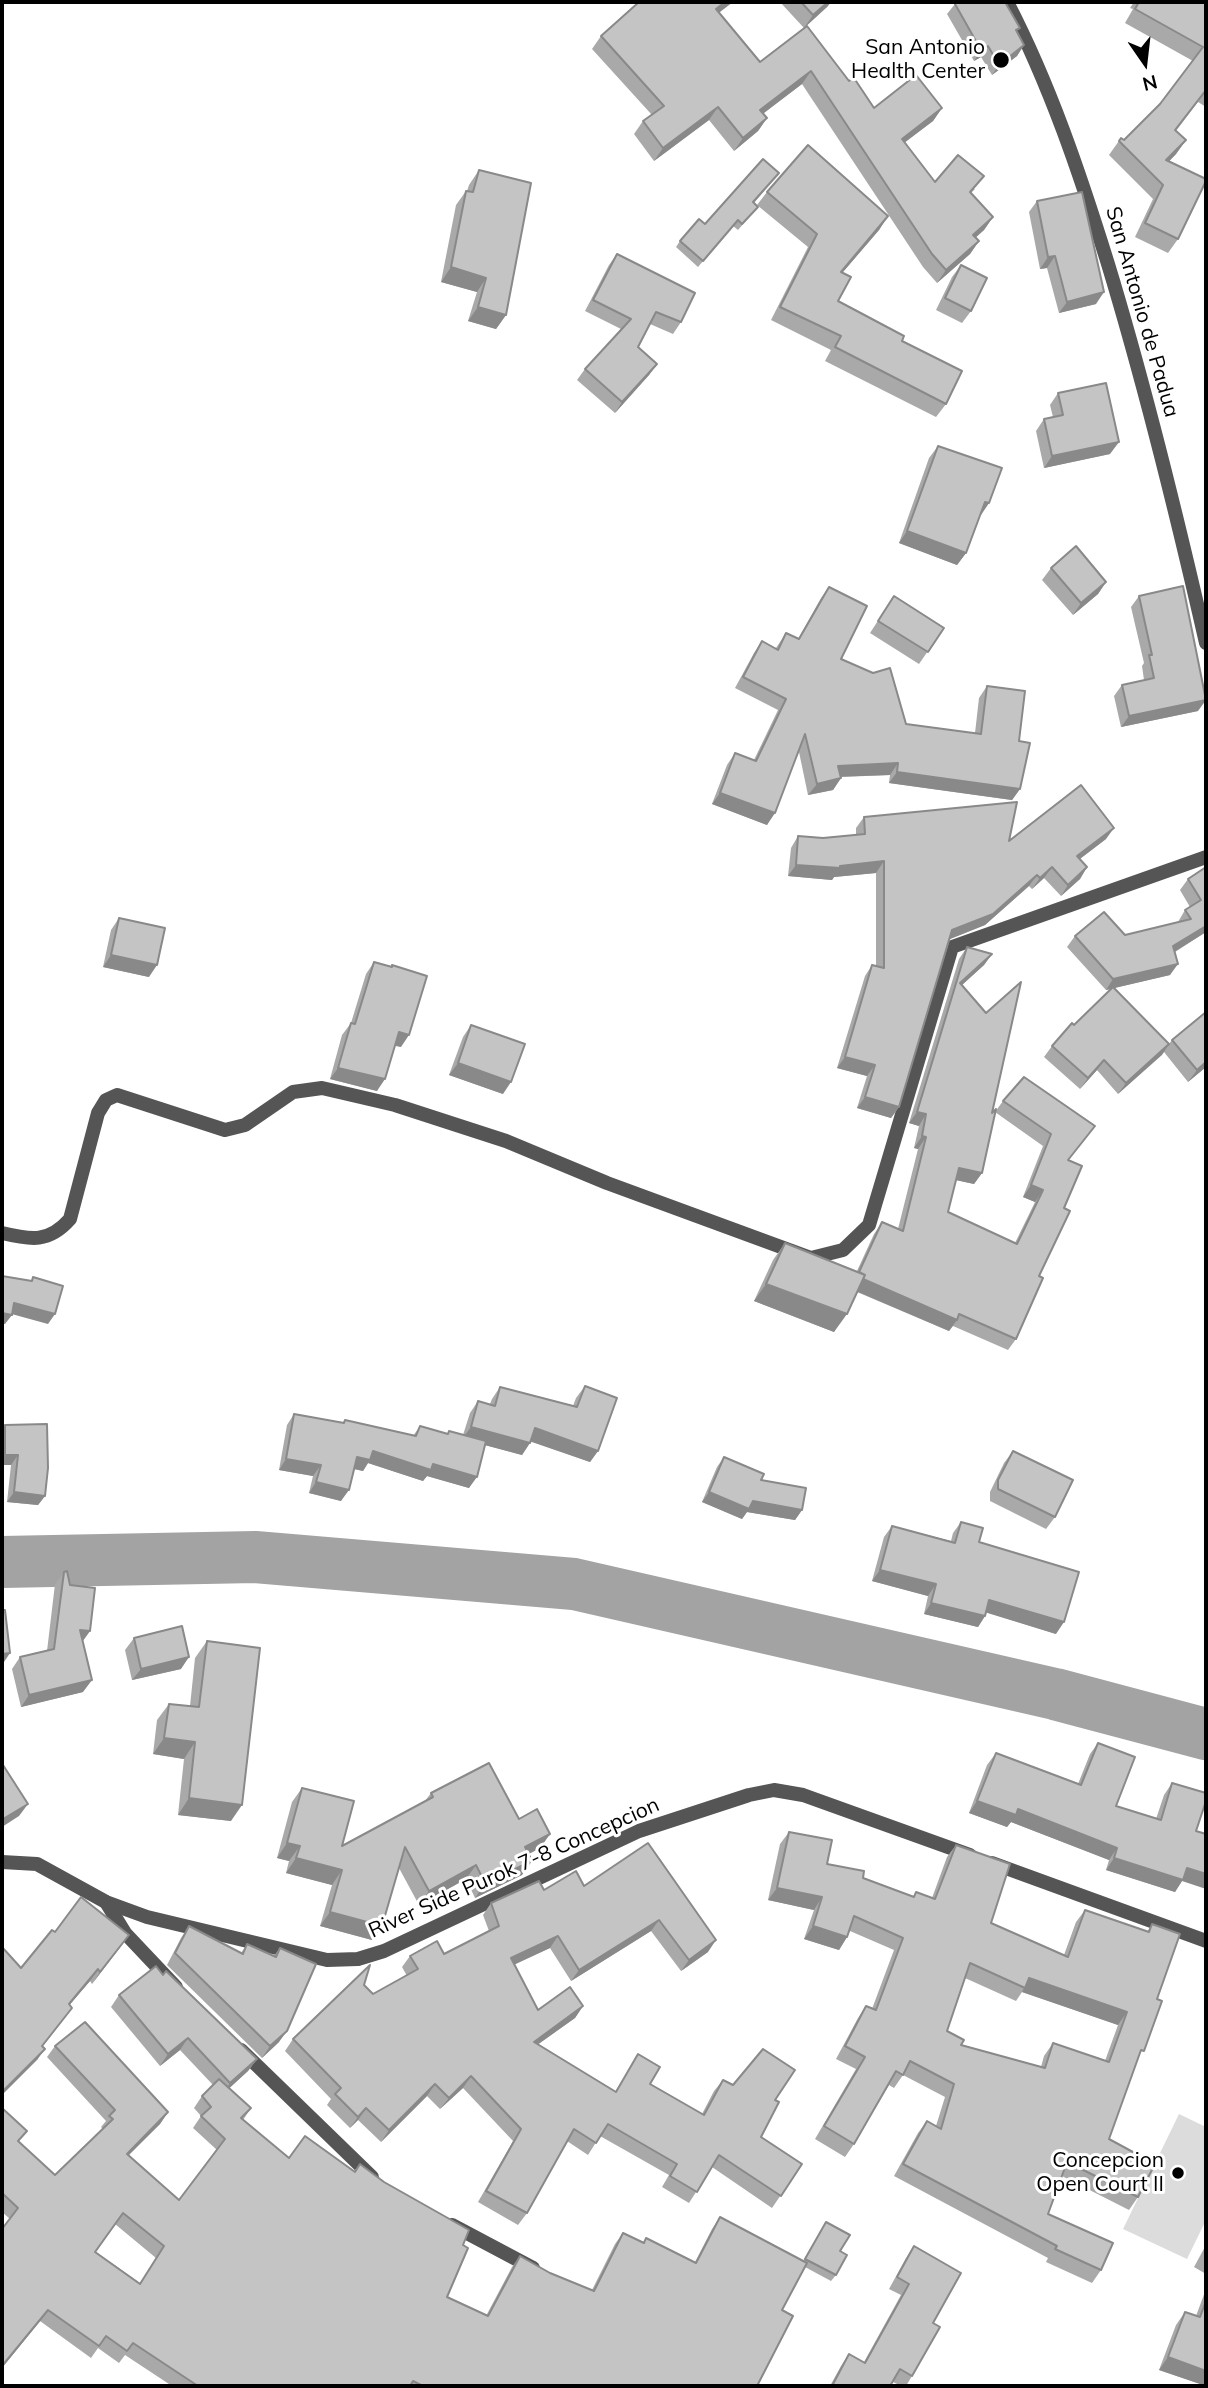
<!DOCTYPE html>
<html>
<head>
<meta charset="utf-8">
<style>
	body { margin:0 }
	#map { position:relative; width:1208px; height:2388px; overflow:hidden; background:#fff; font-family:Mulish,sans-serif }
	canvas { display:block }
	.frame { position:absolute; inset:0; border:4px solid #000; pointer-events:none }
	.north { position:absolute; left:1110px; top:28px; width:70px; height:70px; -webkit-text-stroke:5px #fff; paint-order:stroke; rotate:166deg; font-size:19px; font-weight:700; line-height:28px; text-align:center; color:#000 }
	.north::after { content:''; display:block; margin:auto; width:24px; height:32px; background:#000; clip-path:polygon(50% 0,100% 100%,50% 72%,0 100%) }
</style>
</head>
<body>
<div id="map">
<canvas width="1208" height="2388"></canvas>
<div class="frame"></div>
<div class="north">N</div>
</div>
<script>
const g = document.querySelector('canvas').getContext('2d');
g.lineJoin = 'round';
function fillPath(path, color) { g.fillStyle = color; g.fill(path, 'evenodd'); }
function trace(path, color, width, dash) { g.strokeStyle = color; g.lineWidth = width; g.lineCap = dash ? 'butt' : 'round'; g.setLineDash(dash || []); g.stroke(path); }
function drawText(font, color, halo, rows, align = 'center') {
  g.font = font + ' Mulish,sans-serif'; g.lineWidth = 6; g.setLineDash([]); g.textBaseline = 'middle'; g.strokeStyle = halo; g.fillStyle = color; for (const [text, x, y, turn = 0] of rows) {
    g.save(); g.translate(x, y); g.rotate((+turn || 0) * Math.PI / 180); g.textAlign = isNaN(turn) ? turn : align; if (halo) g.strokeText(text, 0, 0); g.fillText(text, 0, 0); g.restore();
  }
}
const green = new Path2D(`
	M1179 2114 1206 2127V2220L1187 2259 1123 2229Z`);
const river = new Path2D(`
	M2 1562 255 1557 574 1584 1055 1694 1206 1734`);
const minor = new Path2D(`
	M2 1233C31 1240 49 1243 70 1219L98 1113 106 1100 117 1095 225 1130 245 1125 293 1092 322 1088 395 1105 506 1141 607 1183 811 1258 843 1250 869 1225 952 947 1206 857
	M106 1902 125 1933 176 1987
	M241 2050 372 2177
	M452 2225 533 2268`);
const tertiary = new Path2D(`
	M1007 2C1050 85 1080 174 1108 264 1146 389 1177 516 1206 643
	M2 1862 37 1864 106 1902 147 1917 327 1960 358 1959 384 1951 639 1831 749 1795 774 1790 803 1795 970 1855
	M992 1863 1206 1941`);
const wall = new Path2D(`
	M780 2H831L827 7 804 28Z
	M1134 2H1206V107L1198 102 1176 131 1186 140 1176 154 1169 161 1178 239 1168 253 1135 237 1153 199 1109 155 1121 138 1124 140 1160 104 1193 61 1125 23 1133 9 1130 8Z
	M955 4 1024 45 1017 56 992 75 981 57 974 61 947 14Z
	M719 13 760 62 807 26 849 81 874 108H942L933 121 904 143 935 182 975 189 971 193 993 217 984 230 976 237 979 241 970 254 937 283 923 267 802 84 763 113 767 118 758 131 734 151 709 120 654 161 634 134 643 121 652 115 592 49 601 36Z
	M479 170 506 315 496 329 468 321 477 292 441 282 456 205 466 191H467L469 185Z
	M774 179 754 203 758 207 738 230 733 226 698 267 676 247 680 241Z
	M767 192 888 216 879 230 842 273 838 301 902 341 946 404 936 417 825 361 831 350 771 320 808 247 757 205Z
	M1037 201 1096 304 1059 313 1047 268 1040 269 1029 212Z
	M617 254 681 322 673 334 650 324 638 347 657 364 649 375 615 413 577 380 585 369 621 329 585 311 609 265Z
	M961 265 971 311 962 323 936 310 952 277Z
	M1058 393 1110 454 1044 468 1036 431 1044 419 1053 417 1050 405Z
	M938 446 989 503 980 515 966 553 957 565 899 543 929 458Z
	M1051 568 1106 582 1098 594 1073 615 1042 580Z
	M829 587 841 659 906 724 975 733 979 698 987 686 1019 741 1020 789 1012 800 889 783 890 775 841 777V778L833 790 808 795 799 752 767 825 712 804 727 765 735 753 754 760 778 710 735 688 754 653 762 641 776 648 786 633 798 639 821 598Z
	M894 596 944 628 919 664 870 633Z
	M1139 596 1198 711 1121 727 1114 696 1122 685 1144 680 1142 666 1144 663 1131 607Z
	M864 817 1009 841 1106 839 1080 859 1087 867 1080 879 1061 896 1044 878 1032 889 1029 886 985 925 950 939 899 1107 891 1118 857 1108 867 1076 837 1068 865 976 872 965 876 966V873L834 877 832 880 788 876 791 848 798 836 823 838 856 835V828Z
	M1206 867V932L1175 952 1170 975 1114 988 1169 1044 1172 1040 1206 1067 1188 1082 1164 1052 1118 1094 1097 1070 1080 1089 1044 1057 1052 1046 1111 989 1106 990 1067 947 1075 936 1125 935 1178 922 1185 910 1190 907 1180 890 1188 879Z
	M119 918 149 977 103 967 111 930Z
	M967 947 992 954 984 965 962 985 992 1113 982 1173 974 1184 956 1180 948 1212 1015 1243 1035 1202 1023 1197 1043 1146 995 1112 1003 1101 1024 1077 1069 1161 1064 1208 1016 1339 1008 1350 953 1326 949 1331 857 1292 834 1332 754 1301 773 1260 785 1243 857 1271 874 1234 882 1222 898 1229 918 1149 914 1148 919 1126 909 1123 959 959Z
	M374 962 391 967 392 965 401 1047 395 1046 377 1091 330 1079 342 1035 351 1023 366 974Z
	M471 1025 503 1094 449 1075 463 1037Z
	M585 1386 598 1451 590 1462 531 1441 522 1455 485 1445 469 1488 427 1476 423 1481 368 1463 363 1471 354 1469 341 1501 309 1493 313 1476 279 1470 287 1425 294 1414 342 1423 345 1420 413 1436 420 1426 447 1434 449 1431 463 1435 470 1413 478 1401 490 1404 492 1399 500 1387 573 1406 576 1398Z
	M5 1425 45 1496 38 1505 7 1502 11 1465H2V1430Z
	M1013 1451 1055 1517 1046 1529 990 1501V1492L1004 1463Z
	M724 1457 761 1480 802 1510 795 1520 747 1512 742 1519 702 1502 717 1467Z
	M961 1522 979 1542 1056 1634 986 1612 985 1616 978 1627 924 1614 928 1596 872 1581 884 1537 892 1526 951 1541 953 1533Z
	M64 1572 90 1631 83 1641V1692L21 1707 12 1669 20 1657 47 1651 55 1584Z
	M134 1638 181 1669 132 1680 125 1650Z
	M207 1641 231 1821 178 1815 184 1759 153 1754 157 1720 169 1704 190 1706 195 1658Z
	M1098 1743 1116 1806 1156 1819 1164 1795 1172 1783 1196 1831 1182 1881 1175 1892 1106 1870 1109 1860 1011 1822 1007 1827 969 1813 987 1765 996 1753 1078 1784 1090 1754Z
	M302 1788 342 1846 425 1801 431 1793 519 1819 550 1834 540 1848 529 1854 522 1875 475 1898 466 1879 419 1905 399 1868 372 1940 320 1926 332 1885 286 1873 289 1861 277 1858 292 1802Z
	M789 1832 827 1864 913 1896 916 1892 932 1898 947 1857 956 1845 991 1923 1064 1955 1076 1922 1085 1910 1147 1932 1152 1924 1157 1999 1137 2061 1109 2139 1138 2197 1129 2210 1062 2176 1048 2214 1101 2270 1092 2283 1046 2262 1048 2258 894 2176 918 2133 927 2121 936 2126 945 2097 903 2075 894 2088 889 2085 854 2144 845 2157 815 2139 856 2069 836 2059 858 2018 866 2006 872 2009 894 1950 850 1931 847 1937 839 1950 804 1939 814 1910 768 1900 780 1844ZM965 1978 1016 2001 1022 1992 1118 2025 1105 2061 1053 2043 1044 2056 1041 2067 961 2045 947 2031Z
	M648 1843 708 1952 681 1971 651 1931 571 1981 550 1948 514 1964 538 2010 583 2006 575 2018 538 2044 615 2092 638 2054 650 2084 702 2114 714 2091 723 2080 733 2085 775 2100 761 2137 802 2164 772 2208 712 2167 689 2203 662 2187 669 2175 600 2136 588 2155 567 2141 527 2213 518 2225 478 2202 513 2141 463 2088 440 2109 427 2096 381 2142 358 2120 350 2128 327 2105 331 2099 285 2051 293 2039 364 1985 373 1994 407 1976 402 1967 410 1956 444 1954 489 1931 483 1915 491 1903 544 1890 584 1886Z
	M189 1926 241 1953 247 1944 274 1956 280 1948 279 2042 262 2058 167 1965 181 1938Z
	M55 1932 121 1946 92 1984 90 1981 69 2005 64 2019 43 2046 37 2060 21 1968Z
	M166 1971 257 2059 248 2071 229 2088 251 2108 243 2120 289 2158 354 2171 360 2164 463 2245 447 2297 486 2316 512 2267 520 2256 550 2273 592 2290 615 2244 623 2233 643 2242 646 2238 695 2262 712 2229 720 2217 803 2261 826 2222 840 2251 836 2275 831 2281 805 2267 782 2310 757 2386H172L125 2355 119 2363 98 2348 91 2358 40 2321 10 2219 2 2212V2108L19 2142 55 2175 103 2129 101 2127 106 2121 47 2057 55 2046 168 2112 160 2124 128 2155 179 2200 217 2150 193 2128 201 2116 194 2108 202 2096 213 2085 180 2050 160 2066 111 2007 119 1995 163 1975ZM115 2224 156 2258 140 2283 96 2252Z
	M1206 2245V2274L1194 2267Z
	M914 2246 933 2323 912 2376 906 2386H901L893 2382 890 2386H830L841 2366 849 2354 864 2362 901 2295 889 2289 906 2258Z
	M1206 2289V2386L1159 2370 1176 2325 1185 2312 1196 2316Z`);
const shadedWall = new Path2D(`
	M725 2H733L707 22 716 9Z
	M828 2H831L827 7 804 28 813 15Z
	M1024 45 1017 56 992 75 999 65Z
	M988 46 981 57 974 61 981 50Z
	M811 71 802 84 751 123 760 110Z
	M718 107 709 120 654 161 663 148Z
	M942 108 933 121 892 152 902 139Z
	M767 118 758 131 734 151 743 138Z
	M1186 140 1176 154 1157 174 1166 160Z
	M888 216 879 230 831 286 841 272Z
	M993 217 984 230 964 248 973 235Z
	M979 241 970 254 937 283 946 270Z
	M1055 256 1047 268 1040 269 1048 257Z
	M451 267 486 278 477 292 441 282Z
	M1104 292 1096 304 1059 313 1067 302Z
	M478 307 506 315 496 329 468 321Z
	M657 364 649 375 615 413 622 402Z
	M1119 442 1110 454 1044 468 1052 456Z
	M985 502 989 503 981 515 977 514Z
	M907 531 966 553 957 565 899 543Z
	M1106 582 1098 594 1073 615 1081 603Z
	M1206 700 1198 711 1121 727 1129 716Z
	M898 763 890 775 830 777 838 766Z
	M897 772 1020 789 1012 800 889 783Z
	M841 778 833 790 808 795 817 784Z
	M720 793 775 813 767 825 712 804Z
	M1114 828 1106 839 1069 867 1077 856Z
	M884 861 876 873 834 877 832 880 788 876 796 865 840 866Z
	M1052 867 1044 878 1032 889 1040 878Z
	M1087 867 1080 879 1061 896 1068 885Z
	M1037 875 1029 886 985 925 945 941 952 930Z
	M1206 926V932L1166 957 1173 946Z
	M992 954 984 965 952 994 960 983Z
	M111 955 157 965 149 977 103 967Z
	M1178 964 1170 975 1106 990 1113 979Z
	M399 1032 409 1035 401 1047 391 1044Z
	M1169 1044 1162 1055 1118 1094 1126 1083Z
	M845 1057 875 1065 867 1076 837 1068Z
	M1104 1060 1097 1070 1080 1089 1088 1078Z
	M1206 1062V1067L1188 1082 1197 1070Z
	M458 1063 511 1082 503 1094 449 1075Z
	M338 1068 385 1079 377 1091 330 1079Z
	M865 1097 899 1107 891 1118 857 1108Z
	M917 1112 926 1114 919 1126 909 1123Z
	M922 1136 926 1137 918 1149 914 1148Z
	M959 1168 982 1173 974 1184 951 1179Z
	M1031 1185 1043 1190 1035 1202 1023 1197Z
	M857 1277 957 1320 949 1331 849 1288Z
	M766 1284 847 1314 834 1332 754 1301Z
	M14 1303 55 1314 48 1324 8 1313Z
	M2 1313 12 1315 5 1324H2Z
	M471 1427 530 1443 522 1455 462 1439Z
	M535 1428 598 1451 590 1462 526 1440Z
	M373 1451 433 1464 477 1477 469 1488 427 1476 423 1481 368 1463 363 1471 350 1468 357 1457Z
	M5 1455H18L11 1465H2V1460Z
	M286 1459 321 1465 313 1476 279 1470Z
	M316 1482 349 1490 341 1501 309 1493Z
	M14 1492 45 1496 38 1505 7 1502Z
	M709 1492 802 1510 795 1520 747 1512 742 1519 702 1502Z
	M880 1570 936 1584 928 1596 872 1581Z
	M989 1600 1064 1622 1056 1634 981 1611Z
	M931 1603 985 1616 978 1627 924 1614Z
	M80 1630 90 1631 81 1643Z
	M10 1653 2 1665V1654Z
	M189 1657 181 1669 132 1680 141 1669Z
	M92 1680 83 1692 21 1707 29 1695Z
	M164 1738 195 1742 184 1759 153 1754Z
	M189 1798 242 1805 231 1821 178 1815Z
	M977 1801 1018 1809 1117 1848 1109 1860 1011 1822 1007 1827 969 1813Z
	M28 1804 19 1816 2 1827 3 1819Z
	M550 1834 540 1848 515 1861 525 1847Z
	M287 1843 300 1846 289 1861 277 1858Z
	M296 1858 342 1870 332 1885 286 1873Z
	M1114 1858 1187 1868 1206 1874V1889L1182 1881 1175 1892 1106 1870Z
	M532 1861 522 1875 475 1898 485 1883Z
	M476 1865 466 1879 419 1905 429 1891Z
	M777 1888 822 1897 814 1910 768 1900Z
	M330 1912 382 1926 372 1940 320 1926Z
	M659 1920 651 1931 571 1981 579 1970Z
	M813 1926 847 1937 839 1950 804 1939Z
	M129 1935 121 1946 92 1984 100 1972Z
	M558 1936 550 1948 503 1970 511 1958Z
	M716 1940 708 1952 681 1971 689 1960Z
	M98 1969 90 1981 60 2016 69 2004Z
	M1029 1978 1127 2012 1118 2025 1022 1992Z
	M583 2006 575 2018 526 2053 534 2042Z
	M287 2031 279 2042 262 2058 270 2046Z
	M188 2038 180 2050 160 2066 168 2054Z
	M45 2049 37 2060 2 2095V2092Z
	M257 2059 248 2071 222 2095 230 2083Z
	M471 2076 463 2088 440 2109 449 2098Z
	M435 2084 427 2096 381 2142 389 2130Z
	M366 2108 358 2120 350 2128 358 2117Z
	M168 2112 160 2124 118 2166 127 2154Z
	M48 2310 40 2321 2 2368V2366Z
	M1168 2357 1206 2371V2386L1159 2370Z`);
const building = new Path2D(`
	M639 2H725L716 9 760 62 807 26 849 81 854 78 874 108 916 75 942 108 902 139 935 182 958 155 984 176 970 192 993 217 973 235 979 241 946 270 932 254 811 71 760 110 767 118 743 138 718 107 663 148 643 121 664 106 601 36Z
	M801 2H828L813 15Z
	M958 2H1005L1020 28 1016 30 1024 45 999 65 988 46 981 50 955 4Z
	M1139 2H1206V90L1175 130 1186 140 1166 160 1206 179V181L1178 239 1145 223 1163 185 1119 141 1121 138 1124 140 1160 104 1203 47 1135 9Z
	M808 145 888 216 841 272 851 277 838 301 904 336 902 341 962 371 946 404 835 347 841 336 780 307 817 234 767 192Z
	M763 159 779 173 753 202 758 207 742 224 738 220 703 261 680 241 699 219 705 224Z
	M479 170 531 183 506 315 478 307 486 278 451 267 466 191 473 192Z
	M1082 192 1104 292 1067 302 1055 256 1048 257 1037 201Z
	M617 254 695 293 681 322 656 312 638 347 657 364 622 402 585 369 631 319 593 300Z
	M961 265 987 278 971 311 945 298Z
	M1106 383 1119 442 1052 456 1044 419 1063 415 1058 393Z
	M938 446 1002 468 989 503 985 502 966 553 907 531Z
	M1076 546 1106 582 1081 603 1051 568Z
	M1183 586 1206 700 1129 716 1122 685 1154 678 1149 655H1152L1139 596Z
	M829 587 867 606 841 659 873 673 890 668 906 724 981 734 987 686 1025 691 1019 741 1030 743 1020 789 897 772 898 763 838 766 841 778 817 784 805 734 775 813 720 793 735 753 756 761 786 699 743 677 762 641 778 650 786 633 799 639Z
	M894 596 944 628 928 652 878 621Z
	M1081 785 1114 828 1077 856 1087 867 1068 885 1052 867 1040 878 1037 875 993 914 952 930 899 1107 865 1097 875 1065 845 1057 872 965 884 968V861L840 866V868L796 865 798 836 823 838 865 834 864 817 1017 802 1009 841Z
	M1206 867V926L1173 946 1178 964 1113 979 1075 936 1104 912 1125 935 1191 919 1185 910 1201 900 1188 879Z
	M119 918 165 928 157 965 111 955Z
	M967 947 992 954 960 983 986 1013 1021 982 992 1113 996 1109 982 1173 959 1168 948 1212 1017 1244 1043 1190 1031 1185 1051 1134 1003 1101 1024 1077 1095 1126 1068 1160 1082 1166 1064 1208 1070 1211 1039 1276 1043 1278 1016 1339 959 1314 957 1320 863 1279 865 1275 859 1272 882 1222 903 1231 926 1137 922 1136 926 1114 917 1112Z
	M374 962 392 967V965L427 976 409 1035 399 1032 385 1079 338 1068 351 1023 355 1024Z
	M1113 987 1169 1044 1126 1083 1104 1060 1088 1078 1052 1046 1072 1023 1074 1025Z
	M1206 1012V1062L1197 1070 1172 1040Z
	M471 1025 525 1044 511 1082 458 1063Z
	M785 1243 865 1275 847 1314 766 1284Z
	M2 1276 32 1281 33 1277 63 1286 55 1314 14 1303 12 1315 2 1313Z
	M585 1386 617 1398 598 1451 535 1428 530 1443 471 1427 478 1401 495 1406 500 1387 577 1407Z
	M294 1414 344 1423 345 1420 416 1436 420 1426 448 1434 449 1431 486 1441 477 1477 433 1464 431 1470 373 1451 370 1460 357 1457 349 1490 316 1482 321 1465 286 1459Z
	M47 1424 48 1468 45 1496 14 1492 18 1455H5V1425Z
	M1013 1451 1073 1480 1055 1517 998 1489V1480Z
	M724 1457 764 1474 761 1480 806 1488 802 1510 753 1501 749 1509 709 1492Z
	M961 1522 983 1528 979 1542 1079 1572 1064 1622 989 1600 985 1616 931 1603 936 1584 880 1570 892 1526 955 1543Z
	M67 1571 70 1585 95 1588 90 1631 80 1630 92 1680 29 1695 20 1657 54 1649 64 1572Z
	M2 1610H5L10 1653 2 1654Z
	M182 1626 189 1657 141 1669 134 1638Z
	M207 1641 260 1648 242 1805 189 1798 195 1742 164 1738 169 1704 199 1707Z
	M1098 1743 1135 1757 1116 1806 1161 1820 1172 1783 1206 1793V1801L1196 1831 1206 1834V1874L1187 1868 1183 1880 1114 1858 1117 1848 1018 1809 1016 1815 977 1801 996 1753 1081 1785Z
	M489 1763 519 1819 537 1809 550 1834 525 1847 532 1861 485 1883 476 1865 429 1891 405 1847 382 1926 330 1912 342 1870 296 1858 300 1846 287 1843 302 1788 354 1801 342 1846 433 1797 431 1793Z
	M2 1765H3L28 1804 3 1819 2 1817Z
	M789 1832 832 1840 827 1864 864 1871 863 1878 914 1897 916 1892 935 1899 956 1845 1010 1864 991 1923 1068 1957 1085 1910 1149 1932 1152 1924 1180 1934 1157 1999 1162 2001 1144 2051 1141 2050 1109 2139 1155 2164 1138 2197 1067 2162 1048 2214 1113 2243 1101 2270 1055 2249 1057 2246 903 2164 927 2121 941 2129 954 2084 910 2061 903 2075 896 2071 854 2144 824 2126 865 2057 845 2046 866 2006 876 2010 903 1938 854 1916 847 1937 813 1926 822 1897 777 1888ZM970 1963 1025 1988 1029 1978 1127 2012 1109 2062 1053 2043 1045 2068 961 2045 964 2040 947 2031Z
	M648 1843 716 1940 689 1960 659 1920 579 1970 558 1936 511 1958 538 2010 570 1987 583 2006 534 2042 616 2092 638 2054 660 2067 650 2084 704 2115 723 2080 733 2085 763 2049 795 2070 775 2100 779 2102 761 2137 802 2164 781 2196 719 2155 697 2192 670 2176 677 2164 608 2124 596 2143 574 2129 527 2213 486 2191 521 2129 471 2076 449 2098 435 2084 389 2130 366 2108 358 2117 335 2094 341 2088 293 2039 370 1965 364 1985 373 1994 418 1969 410 1956 437 1941 444 1954 499 1926 491 1903 539 1881 544 1890 576 1871 584 1886Z
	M81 1897 129 1935 100 1972 98 1969 69 2004 72 2008 42 2046 45 2049 2 2092V1947L21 1968 52 1930 55 1932Z
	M189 1926 243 1954 247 1944 276 1957 280 1948 316 1964 287 2031 270 2046 175 1953Z
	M156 1966 163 1975 166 1971 257 2059 230 2083 188 2038 168 2054 119 1995Z
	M85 2022 168 2112 127 2154 179 2200 225 2139 201 2116 211 2107 202 2096 219 2079 251 2108 241 2118 289 2158 305 2136 355 2172 360 2164 384 2182 469 2230 463 2245 468 2248 447 2297 488 2316 520 2256 550 2273 594 2291 623 2233 644 2243 646 2238 696 2263 720 2217 807 2263 782 2310 793 2316 757 2386H423L413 2381 410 2386H198L133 2343 127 2351 106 2336 99 2346 48 2310 2 2366V2229L18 2208 2 2193V2108L27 2131 18 2141 55 2175 113 2119 109 2116 115 2110 55 2046ZM123 2213 164 2246 140 2284 95 2252Z
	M826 2222 850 2235 840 2251 847 2255 836 2275 805 2259Z
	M914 2246 961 2273 933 2323 940 2327 912 2376 900 2369 890 2386H832L849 2354 865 2363 909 2284 897 2277Z
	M1206 2301V2371L1168 2357 1185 2312 1200 2317Z`);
const markers = [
	[1001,60,9,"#000"],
	[1178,2173,7,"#000"]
];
const poiNames = [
	["San Antonio",985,48],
	["Health Center",985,72],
	["Concepcion",1164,2161],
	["Open Court II",1164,2185]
];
const streetNames = [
	["San Antonio de Padua",1142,312,74],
	["River Side Purok 7-8 Concepcion",514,1868,-24]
];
fillPath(green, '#dcdcdc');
trace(river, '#a3a3a3', 52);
trace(minor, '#555', 14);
trace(tertiary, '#555', 14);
fillPath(wall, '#a9a9a9');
fillPath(shadedWall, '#898989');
fillPath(building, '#c4c4c4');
trace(building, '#898989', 2);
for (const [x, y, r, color] of markers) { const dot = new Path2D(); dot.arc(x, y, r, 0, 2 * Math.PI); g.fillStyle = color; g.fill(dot); trace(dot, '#fff', 2.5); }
drawText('21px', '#000', '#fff', poiNames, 'right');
drawText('21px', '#000', '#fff', streetNames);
</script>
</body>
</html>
